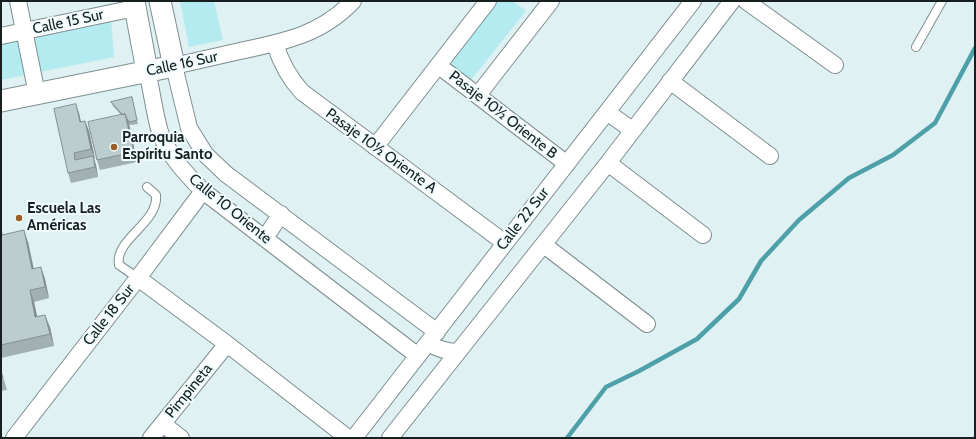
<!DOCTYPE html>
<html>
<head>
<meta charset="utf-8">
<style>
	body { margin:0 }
	#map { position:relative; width:976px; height:439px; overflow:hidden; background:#dff1f2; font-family:Cabin,sans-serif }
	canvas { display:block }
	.frame { position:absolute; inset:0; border:2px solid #181f20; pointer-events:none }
</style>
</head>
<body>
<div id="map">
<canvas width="976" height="439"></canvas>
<div class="frame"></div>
</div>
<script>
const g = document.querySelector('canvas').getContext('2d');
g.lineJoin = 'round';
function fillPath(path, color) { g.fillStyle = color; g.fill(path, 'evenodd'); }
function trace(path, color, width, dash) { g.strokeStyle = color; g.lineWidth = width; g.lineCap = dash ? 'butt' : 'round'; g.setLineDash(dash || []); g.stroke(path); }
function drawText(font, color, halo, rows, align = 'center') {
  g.font = font + ' Cabin,sans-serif'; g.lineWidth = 4; g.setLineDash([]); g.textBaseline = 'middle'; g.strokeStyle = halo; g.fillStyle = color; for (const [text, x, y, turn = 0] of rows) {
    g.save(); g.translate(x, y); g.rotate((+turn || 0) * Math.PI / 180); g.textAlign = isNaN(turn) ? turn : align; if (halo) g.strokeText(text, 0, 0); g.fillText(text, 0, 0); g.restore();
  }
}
const green = new Path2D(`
	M180 1H214L223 40 189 47Z
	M494 1H513L526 11 467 85 442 66Z
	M111 19 114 57 1 80V42Z`);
const stream = new Path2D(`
	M567 438 606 387 639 371 697 339 739 299 761 261 799 220 849 178 893 155 935 123 975 48`);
const service = new Path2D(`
	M916 47 942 1
	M138 278 119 265C114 239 159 223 156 195L147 187`);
const minor = new Path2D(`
	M18 1 37 94
	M353 1C321 35 283 42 240 51 218 56 196 61 174 66L189 128 205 154 226 174 437 332
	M746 1 835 65
	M1 36 135 8
	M275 44C281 63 289 78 302 92L505 243
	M439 66 567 164
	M147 71C152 91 154 112 160 132 168 155 186 174 203 191L418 356
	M670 81 770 156
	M478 95 551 1
	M607 112 632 130
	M375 147 488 1
	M608 163 703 235
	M265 238 281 214
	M544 245 647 324
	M138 278 227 344 348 438
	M428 343C438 349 446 352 458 352L608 163 732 1
	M163 424 181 438
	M14 438 138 278 203 191
	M151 438 227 344
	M354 438 693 1
	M390 438 458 352`);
const tertiary = new Path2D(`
	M134 1 147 71
	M1 101 174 66 160 1`);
const wall = new Path2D(`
	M132 97 138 124 131 125 128 123 137 162 100 170 97 160 121 115 113 106 111 102Z
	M79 113 81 122 85 121 89 131 95 159H94L96 165 98 177 71 183 68 173Z
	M1 229 3 235 28 242 34 269 41 267 45 279 49 298 34 302 37 317 50 327 54 346 1 358Z
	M1 371 5 383 7 390 1 391Z`);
const shadedWall = new Path2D(`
	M76 104 79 113 83 132 80 122Z
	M125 114 129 123 137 162 134 152Z
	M85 121 89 131 95 159 91 149Z
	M93 156 96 165 98 177 95 167Z
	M24 230 28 242 36 281 32 269Z
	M41 267 45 279 49 298 45 287Z
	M30 290 34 302 40 329 35 317Z
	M45 315 50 327 54 346 50 334Z`);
const building = new Path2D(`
	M132 97 137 120 130 122 127 119 125 114 123 115 111 102Z
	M76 104 80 122 85 121 91 149 74 153 75 160 93 156 95 167 68 173 54 109Z
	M125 114 134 152 97 160 88 122Z
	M1 229 2 235 24 230 32 269 41 267 45 287 30 290 35 317 45 315 50 334 1 345Z
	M1 371 3 378H1Z`);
const markers = [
	[114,147,4,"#9c5e24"],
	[19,218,4,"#9c5e24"]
];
const streetNames = [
	["Calle 15 Sur",68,22,-12],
	["Calle 16 Sur",182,64,-12],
	["Pasaje 10½ Oriente B",503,115,38],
	["Pasaje 10½ Oriente A",381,151,36],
	["Calle 10 Oriente",230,209,39],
	["Calle 22 Sur",523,219,-52],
	["Calle 18 Sur",109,315,-52],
	["Pimpineta",189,391,-51]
];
const poiNames = [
	["Parroquia",122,138],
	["Espíritu Santo",122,155],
	["Escuela Las",27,209],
	["Américas",27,226]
];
fillPath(green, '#b4ebf0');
trace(stream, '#4ea0a8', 4.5);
trace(service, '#7e8e90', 10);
trace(minor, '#7e8e90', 18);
trace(tertiary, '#7e8e90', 23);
trace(service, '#fff', 8);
trace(minor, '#fff', 16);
trace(tertiary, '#fff', 21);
fillPath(wall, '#a1b0b2');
fillPath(shadedWall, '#839091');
fillPath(building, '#bbcdcf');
trace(building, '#839091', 1);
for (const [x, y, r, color] of markers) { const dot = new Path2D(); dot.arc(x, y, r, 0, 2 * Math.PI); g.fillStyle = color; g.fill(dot); trace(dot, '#effdff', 1.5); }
drawText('15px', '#181f20', '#effdff', streetNames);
drawText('bold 15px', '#181f20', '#effdff', poiNames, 'left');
</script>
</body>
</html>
